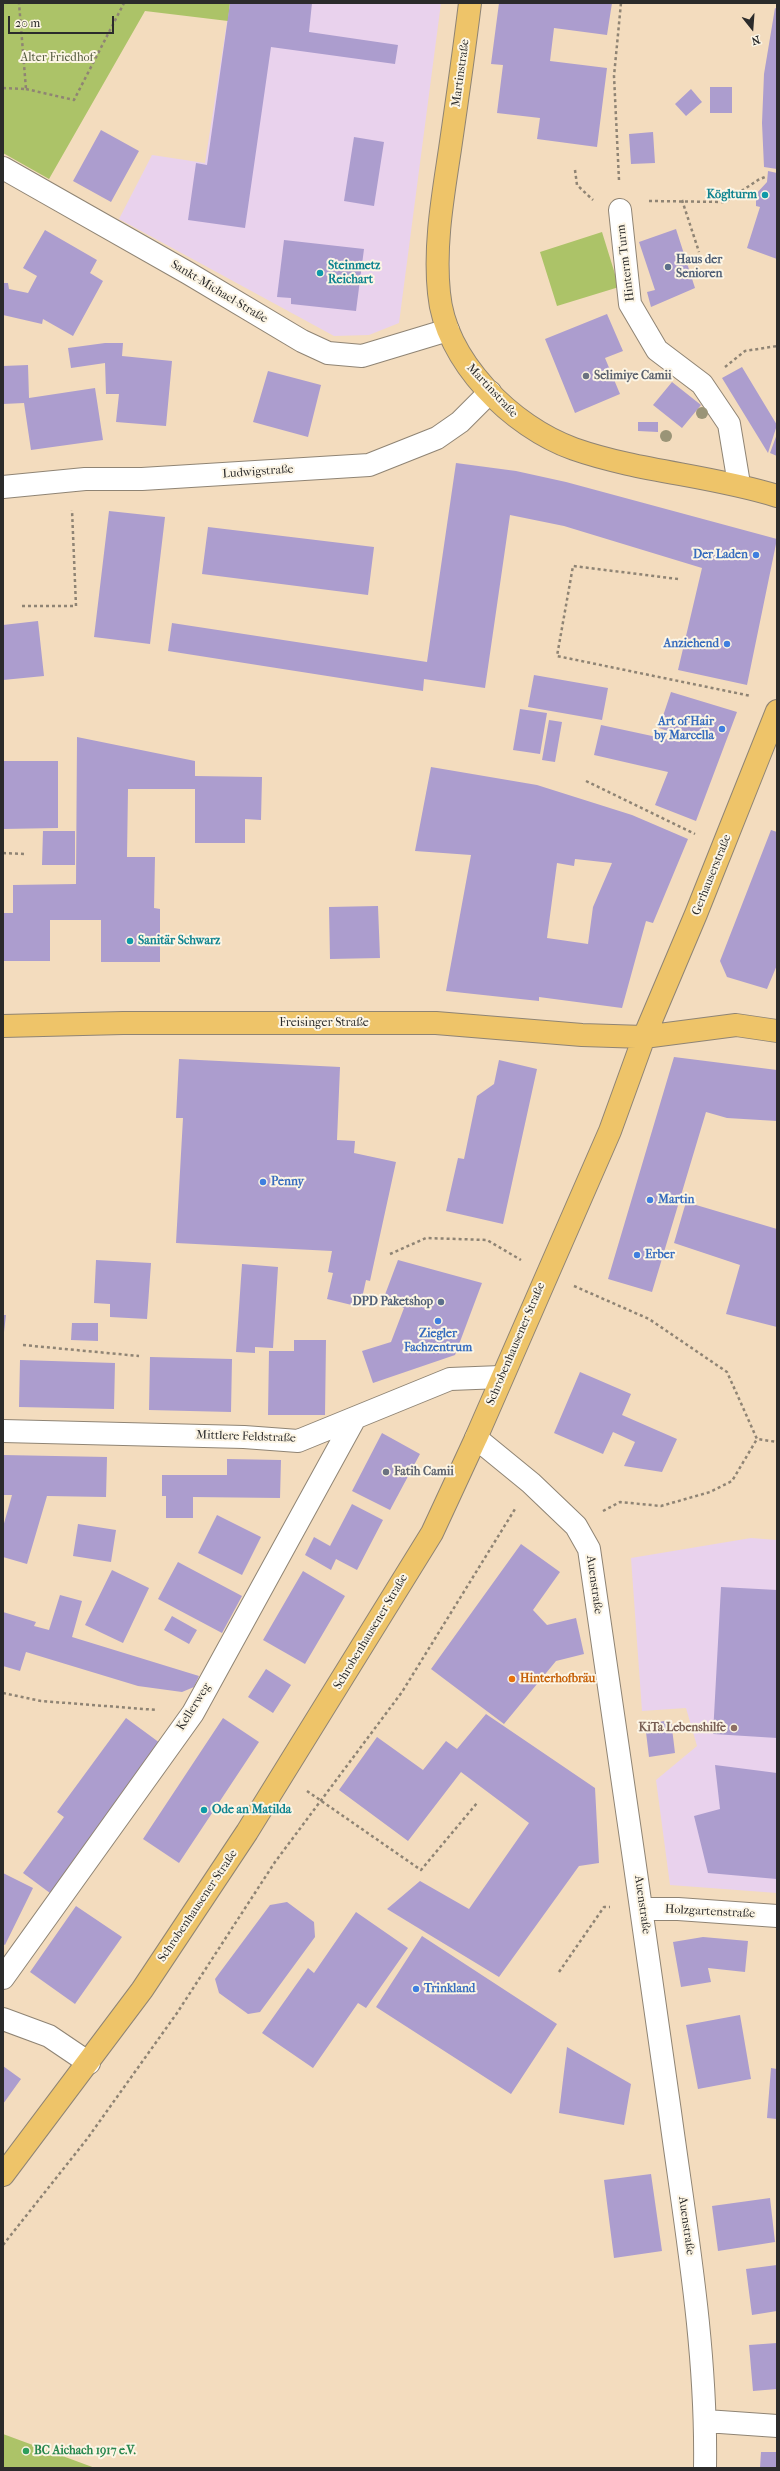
<!DOCTYPE html>
<html>
<head>
<meta charset="utf-8">
<style>
	body { margin:0 }
	#map { position:relative; width:780px; height:2471px; overflow:hidden; background:#f3dcbe; font-family:"IM FELL French Canon",serif }
	canvas { display:block }
	.frame { position:absolute; inset:0; border:4px solid #2b2b2b; pointer-events:none }
	.north { position:absolute; left:732px; top:8px; width:40px; height:40px; -webkit-text-stroke:3px #fcf5e5; paint-order:stroke; rotate:163deg; font-size:11px; font-weight:700; line-height:16px; text-align:center; color:#2b2b2b }
	.north::after { content:''; display:block; margin:auto; width:14px; height:18px; background:#2b2b2b; clip-path:polygon(50% 0,100% 100%,50% 72%,0 100%) }
	.scale { position:absolute; left:8px; top:16px; width:106px; height:18px; box-sizing:border-box; border:2px solid #2b2b2b; border-top:0; padding-left:5px; font-size:12px; line-height:14px; white-space:nowrap; color:#2b2b2b; -webkit-text-stroke:3px #fcf5e5; paint-order:stroke }
</style>
</head>
<body>
<div id="map">
<canvas width="780" height="2471"></canvas>
<div class="frame"></div>
<div class="north">N</div>
<div class="scale">20 m</div>
</div>
<script>
const g = document.querySelector('canvas').getContext('2d');
g.lineJoin = 'round';
function fillPath(path, color) { g.fillStyle = color; g.fill(path, 'evenodd'); }
function trace(path, color, width, dash) { g.strokeStyle = color; g.lineWidth = width; g.lineCap = dash ? 'butt' : 'round'; g.setLineDash(dash || []); g.stroke(path); }
function drawText(font, color, halo, rows, align = 'center') {
  g.font = font + ' "IM FELL French Canon",serif'; g.lineWidth = 4; g.setLineDash([]); g.textBaseline = 'middle'; g.strokeStyle = halo; g.fillStyle = color; for (const [text, x, y, turn = 0] of rows) {
    g.save(); g.translate(x, y); g.rotate((+turn || 0) * Math.PI / 180); g.textAlign = isNaN(turn) ? turn : align; if (halo) g.strokeText(text, 0, 0); g.fillText(text, 0, 0); g.restore();
  }
}
const built = new Path2D(`
	M230 3H441L399 323 369 335 334 336 119 219 152 155 205 163Z
	M751 1538 777 1540V1893L670 1885 656 1780 697 1746 686 1708 642 1711 631 1558Z`);
const green = new Path2D(`
	M3 3H230L228 21 145 11 49 179 3 153Z
	M602 232 619 287 557 306 540 252Z
	M3 2434 95 2468H3Z`);
const building = new Path2D(`
	M230 3H312L309 32 398 45 395 64 271 47 245 228 188 220 196 163 207 165Z
	M499 3H612L607 35 554 28 550 61 607 68 597 147 537 139 540 118 497 113 503 65 491 64Z
	M775 8 777 9V169L764 167 762 123 764 74Z
	M710 87H732V113H710Z
	M691 89 702 102 686 116 675 104Z
	M101 130 139 151 111 202 73 181Z
	M653 132 655 163 631 164 629 134Z
	M354 137 384 142 374 206 344 201Z
	M768 171 777 173V259L747 248 760 207 756 206V194L767 182Z
	M676 229 695 288 651 307 647 292 655 290 639 242Z
	M45 230 97 260 90 273 103 281 73 336 43 319 42 324 3 315V283H8L9 289 28 293 37 276 23 268Z
	M284 240 364 249 356 311 291 304V298L277 297Z
	M607 314 623 351 605 358 620 394 575 413 545 339Z
	M105 343H123L122 356 172 361 166 426 116 422 119 394H106L105 363 71 368 68 348Z
	M28 365 29 398 95 388 103 440 31 450 24 403 3 404V366Z
	M742 367 777 425 768 453 722 378Z
	M268 371 321 385 308 437 253 422Z
	M672 382 701 405 682 428 653 405Z
	M638 422H658V432L638 431Z
	M777 434V456L770 453Z
	M456 463 516 471 566 482 777 539 747 685 678 670 702 568 564 526 510 515 485 688 424 679 423 691 168 651 172 623 427 662Z
	M109 511 165 517 150 644 94 637Z
	M208 527 374 547 368 595 202 574Z
	M38 621 44 676 3 680V625Z
	M534 675 608 688 602 720 528 707Z
	M671 692 737 712 696 821 655 805 668 772 594 755 601 725 680 742 682 736 659 728Z
	M520 709 547 713 540 754 513 750Z
	M549 720 562 722 555 762 542 760Z
	M77 737 195 761V776L262 777 261 820 245 819V843H195V789H128L127 857H155L154 908 160 909V962H101V920H50V961H3V913H13V885L76 884Z
	M3 761H58V828L3 829Z
	M431 767 537 785 632 815 688 839 653 923 646 921 622 1008 539 997V1001L446 991 471 855 415 851ZM575 859 612 863 593 907 588 944 547 938 557 863 574 866Z
	M771 830 777 832V965L767 989 727 977 720 961Z
	M43 831H75V865H42Z
	M378 906 380 958 330 959 329 907Z
	M674 1057 777 1070V1121L727 1118 706 1112 652 1292 608 1279Z
	M179 1059 340 1067 337 1140 355 1141 354 1153 396 1162 370 1281 366 1280 360 1307 327 1299 333 1273 328 1272 332 1251 176 1243 183 1118H176Z
	M499 1060 537 1069 503 1224 446 1211 458 1158 464 1159 477 1096 494 1084Z
	M686 1202 777 1229V1327L726 1314 740 1265 674 1243Z
	M96 1260 151 1263 147 1319 110 1317V1304L94 1303Z
	M398 1260 482 1283 455 1355 373 1383 362 1351 391 1342 404 1308 383 1300Z
	M242 1264 278 1267 273 1348 255 1347V1353L236 1352Z
	M3 1315H6L4 1332H3Z
	M72 1323H98V1341L71 1340Z
	M294 1340H326L325 1415H268L269 1351H294Z
	M150 1357 232 1359 231 1412 149 1410Z
	M20 1360 115 1363 114 1409 19 1407Z
	M580 1372 631 1394 622 1415 677 1439 662 1472 624 1466 635 1442 613 1432 603 1454 554 1433Z
	M382 1433 420 1454 390 1510 352 1491Z
	M3 1455 107 1457 106 1497 47 1496 27 1564 3 1557V1527L12 1495H3Z
	M227 1459 281 1460 280 1498 193 1497V1518H166V1496H162V1475H227Z
	M352 1504 383 1520 357 1570 336 1559 331 1570 305 1555 314 1537 330 1546Z
	M217 1515 261 1537 242 1575 198 1553Z
	M78 1524 116 1530 111 1562 73 1556Z
	M521 1544 560 1572 533 1610 547 1625 576 1618 584 1654 556 1661 504 1724 431 1669Z
	M178 1562 242 1596 222 1633 158 1599Z
	M112 1570 149 1588 123 1643 85 1625Z
	M303 1571 345 1596 305 1664 263 1640Z
	M721 1587 777 1590V1738L713 1734Z
	M60 1595 82 1601 72 1637 199 1676 194 1687 182 1692 138 1686 26 1652 20 1671 3 1666V1612L36 1622 34 1626 49 1630Z
	M172 1616 197 1630 189 1644 164 1630Z
	M266 1669 291 1685 273 1713 248 1697Z
	M486 1714 595 1788 599 1863 579 1866 499 1977 387 1909 420 1881 469 1909 529 1823 461 1772 408 1841 339 1790 377 1737 423 1770 446 1741 457 1749Z
	M126 1718 160 1743 50 1893 23 1873 64 1817 57 1812Z
	M223 1718 259 1742 179 1863 143 1839Z
	M671 1720 675 1753 649 1757 645 1724Z
	M715 1765 777 1773V1879L708 1873 694 1816 720 1809Z
	M3 1873 33 1888 5 1945 3 1944Z
	M287 1902 314 1922 315 1937 260 2012 248 2014 219 1993 215 1979 270 1905Z
	M76 1906 122 1937 75 2004 30 1972Z
	M356 1912 408 1948 366 2008 358 2003 313 2068 262 2033 308 1968 314 1973Z
	M422 1936 557 2024 511 2094 376 2007Z
	M703 1937 748 1941 745 1972 708 1968 711 1982 681 1987 673 1942Z
	M740 2015 751 2079 698 2089 686 2025Z
	M567 2047 631 2084 624 2125 559 2113Z
	M3 2066 21 2079 3 2104Z
	M771 2068 777 2069V2119L767 2118Z
	M651 2174 662 2251 614 2258 604 2180Z
	M770 2198 775 2242 718 2251 712 2206Z
	M777 2265V2311L752 2315 746 2269Z
	M777 2343V2389L753 2391 749 2345Z
	M761 2452H777V2468H760Z`);
const path = new Path2D(`
	M3 88 26 89 19 3
	M26 89 74 100 124 3
	M575 170 577 185 593 200
	M619 180 614 76 621 3
	M682 200 699 252
	M649 201 725 202 758 180 767 176
	M725 367 745 351 777 346
	M678 579 573 566 557 656 751 696
	M22 606H76L72 510
	M586 781 695 834
	M3 853 25 854
	M390 1254 426 1238 487 1240 521 1260
	M574 1286 649 1319 727 1372 757 1439 777 1442
	M23 1345 139 1356
	M603 1511 620 1502 661 1506 710 1492 732 1481 757 1439
	M3 1693 41 1701 157 1710
	M307 1791 421 1870 477 1803
	M559 1972 604 1907H610
	M3 2245 87 2139 177 2013 275 1862 402 1692 515 1509`);
const minor = new Path2D(`
	M3 168 188 273 302 341 328 353 362 356 448 330
	M620 210 630 304 657 350 702 384 729 424 739 484
	M3 487 85 479H142L369 465 437 438 460 422 490 392
	M3 1431 244 1437 298 1441 450 1379 501 1377
	M476 1438 531 1483 576 1526 589 1549C616 1737 644 1924 670 2112 686 2230 707 2348 705 2468
	M643 1909H678L777 1916
	M3 1978 193 1713 355 1418
	M3 2019 49 2036 89 2063
	M706 2421 777 2426`);
const major = new Path2D(`
	M470 3C464 52 457 101 450 149 443 196 434 245 439 293 445 361 512 427 574 449 640 472 710 475 777 496
	M3 1026 123 1023H436L582 1035 644 1037 736 1025 777 1031
	M3 2175 142 1990 247 1832 432 1533 476 1438 610 1131 644 1037 696 914 777 711`);
const trees = [
	[702,413],
	[666,436]
];
const markers = [
	[765,195,4,"#0f9aa8"],
	[668,267,4,"#5c6f8a"],
	[320,273,4,"#0f9aa8"],
	[586,376,4,"#6b7280"],
	[756,555,4,"#3f7fe0"],
	[727,644,4,"#3f7fe0"],
	[722,729,4,"#3f7fe0"],
	[130,941,4,"#0f9aa8"],
	[263,1182,4,"#3f7fe0"],
	[650,1200,4,"#3f7fe0"],
	[637,1255,4,"#3f7fe0"],
	[441,1302,4,"#5c6f8a"],
	[438,1321,4,"#3f7fe0"],
	[386,1472,4,"#6b7280"],
	[512,1679,4,"#e8710a"],
	[734,1728,4,"#8d6e63"],
	[204,1810,4,"#0f9aa8"],
	[416,1989,4,"#3f7fe0"],
	[26,2451,4,"#2e9e5b"]
];
const parkNames = [
	["Alter Friedhof",57,58]
];
const streetNames = [
	["Martinstraße",461,73,-82],
	["Hinterm Turm",626,263,-97],
	["Sankt-Michael-Straße",219,292,31],
	["Martinstraße",492,391,47],
	["Ludwigstraße",258,472,-4],
	["Gerhauserstraße",712,875,-68],
	["Freisinger Straße",324,1023],
	["Schrobenhausener Straße",516,1344,-67],
	["Mittlere Feldstraße",246,1437,2],
	["Auenstraße",594,1585,82],
	["Schrobenhausener Straße",371,1632,-59],
	["Kellerweg",194,1707,-58],
	["Auenstraße",642,1905,82],
	["Schrobenhausener Straße",198,1906,-56],
	["Holzgartenstraße",710,1912,3],
	["Auenstraße",686,2226,82]
];
const cultureNames = [
	["Köglturm",757,195,"right"],
	["Steinmetz",328,266],
	["Reichart",328,280],
	["Sanitär Schwarz",138,941],
	["Ode an Matilda",212,1810]
];
const serviceNames = [
	["Haus der",676,260],
	["Senioren",676,274],
	["DPD Paketshop",433,1302,"right"]
];
const worshipNames = [
	["Selimiye Camii",594,376],
	["Fatih Camii",394,1472]
];
const shopNames = [
	["Der Laden",748,555,"right"],
	["Anziehend",719,644,"right"],
	["Art of Hair",714,722,"right"],
	["by Marcella",714,736,"right"],
	["Penny",271,1182],
	["Martin",658,1200],
	["Erber",645,1255],
	["Ziegler",438,1334,"center"],
	["Fachzentrum",438,1348,"center"],
	["Trinkland",424,1989]
];
const foodNames = [
	["Hinterhofbräu",520,1679]
];
const educationNames = [
	["KiTa Lebenshilfe",726,1728]
];
const leisureNames = [
	["BC Aichach 1917 e.V.",34,2451]
];
fillPath(built, '#e9d2ed');
fillPath(green, '#acc368');
fillPath(building, '#ac9dce');
trace(minor, '#8f8474', 24);
trace(major, '#8f8474', 24);
trace(path, '#8f8474', 2.5, [3, 3]);
trace(minor, '#fff', 22);
trace(major, '#eec469', 22);
g.fillStyle = '#9a9477';
for (const [x, y] of trees) { g.beginPath(); g.arc(x, y, 6, 0, 2 * Math.PI); g.fill(); }
for (const [x, y, r, color] of markers) { const dot = new Path2D(); dot.arc(x, y, r, 0, 2 * Math.PI); g.fillStyle = color; g.fill(dot); trace(dot, '#fcf5e5', 1.5); }
drawText('12px', '#52593d', '#fcf5e5', parkNames);
drawText('12px', '#2b2b2b', '#fcf5e5', streetNames);
drawText('bold 12px', '#0d838f', '#fcf5e5', cultureNames, 'left');
drawText('bold 12px', '#4e5e75', '#fcf5e5', serviceNames, 'left');
drawText('bold 12px', '#5b616d', '#fcf5e5', worshipNames, 'left');
drawText('bold 12px', '#366cbe', '#fcf5e5', shopNames, 'left');
drawText('bold 12px', '#c56008', '#fcf5e5', foodNames, 'left');
drawText('bold 12px', '#785e54', '#fcf5e5', educationNames, 'right');
drawText('bold 12px', '#27864d', '#fcf5e5', leisureNames, 'left');
</script>
</body>
</html>
